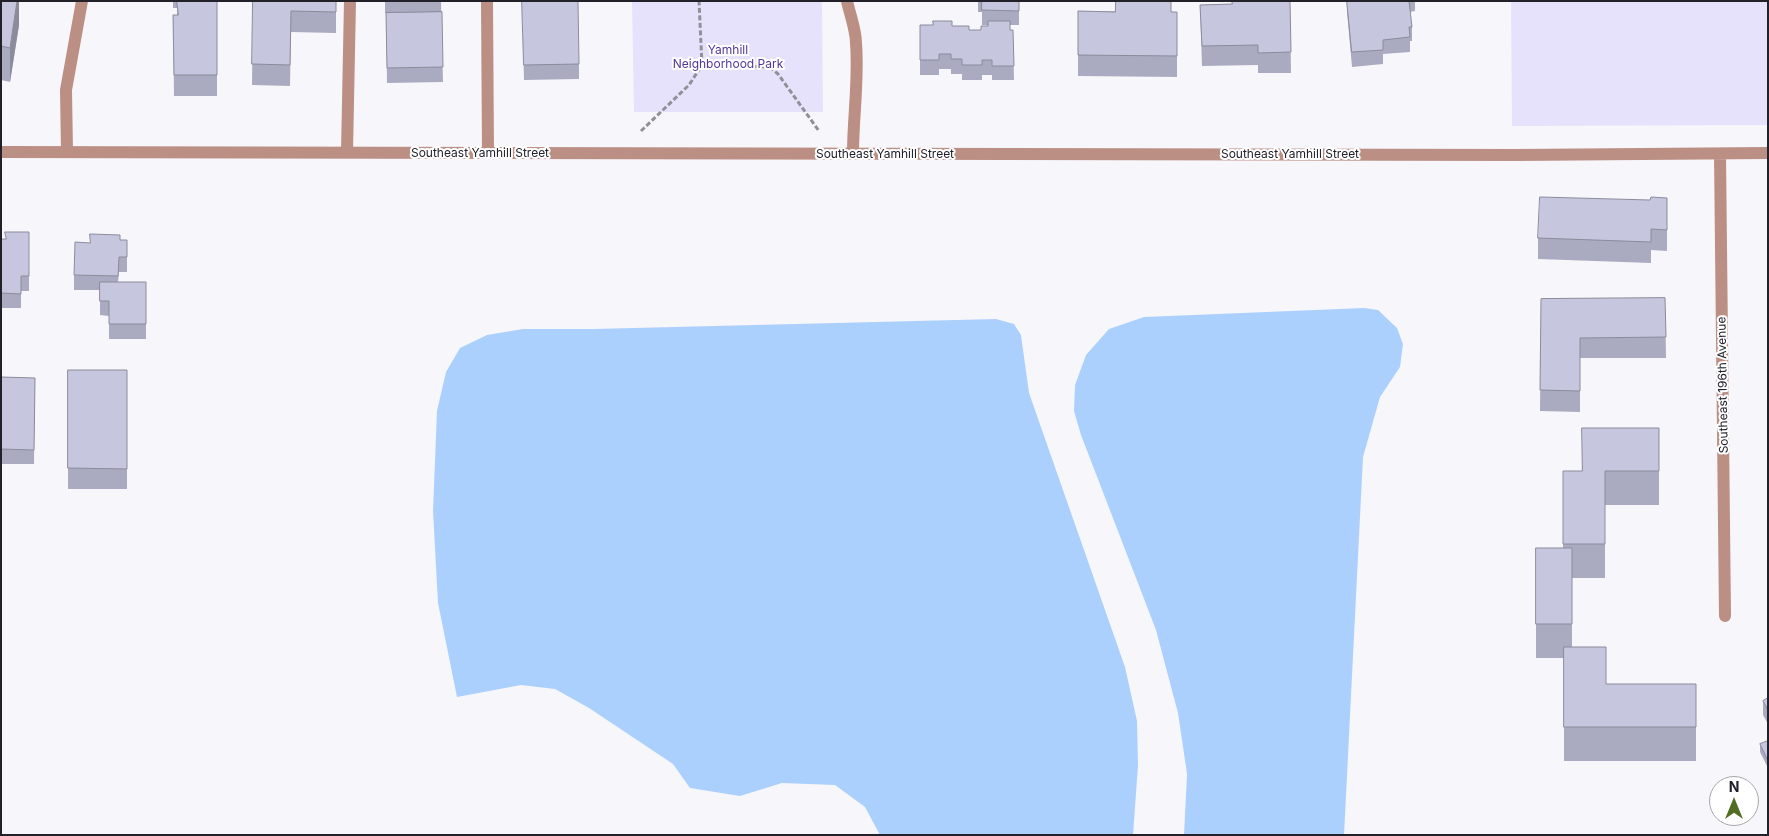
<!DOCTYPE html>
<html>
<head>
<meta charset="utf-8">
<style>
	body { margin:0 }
	#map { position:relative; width:1769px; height:836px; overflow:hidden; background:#f7f6fb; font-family:Inter,sans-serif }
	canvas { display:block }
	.frame { position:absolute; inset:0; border:2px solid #222029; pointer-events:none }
	.north { position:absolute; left:1709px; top:776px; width:50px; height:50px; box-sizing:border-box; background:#fff; border:1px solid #a7a6a9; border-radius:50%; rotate:0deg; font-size:14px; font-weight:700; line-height:20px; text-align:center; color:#222029 }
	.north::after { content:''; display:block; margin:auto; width:18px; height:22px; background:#516f24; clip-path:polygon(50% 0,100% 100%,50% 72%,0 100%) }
</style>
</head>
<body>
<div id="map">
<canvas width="1769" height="836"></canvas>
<div class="frame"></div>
<div class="north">N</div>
</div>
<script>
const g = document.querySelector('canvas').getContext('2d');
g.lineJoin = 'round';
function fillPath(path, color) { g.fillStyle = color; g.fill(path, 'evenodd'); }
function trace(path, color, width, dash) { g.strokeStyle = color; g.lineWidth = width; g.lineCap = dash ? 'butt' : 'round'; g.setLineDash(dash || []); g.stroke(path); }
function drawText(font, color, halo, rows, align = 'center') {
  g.font = font + ' Inter,sans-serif'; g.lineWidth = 4; g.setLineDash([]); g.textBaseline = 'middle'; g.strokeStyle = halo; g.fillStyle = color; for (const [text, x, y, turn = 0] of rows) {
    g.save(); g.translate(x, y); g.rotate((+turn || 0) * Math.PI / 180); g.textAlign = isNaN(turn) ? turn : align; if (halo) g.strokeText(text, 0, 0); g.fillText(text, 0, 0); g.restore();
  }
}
const green = new Path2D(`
	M632 1H822L823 112H634Z
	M1511 1H1768V125L1512 126Z`);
const water = new Path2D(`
	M1364 308 1378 310 1397 328 1403 344 1400 367 1380 397 1363 457 1344 835H1184L1187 774 1178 713 1156 630 1081 435 1074 411 1075 385 1086 355 1109 329 1144 317Z
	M996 319 1014 324 1021 335 1029 393 1125 667 1137 721 1138 765 1133 835H880L865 807 835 785 782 783 740 796 690 788 673 764 589 708 555 689 521 685 457 697 438 603 433 511 437 411 446 372 460 348 487 335 523 329H594Z`);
const path = new Path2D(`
	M702 65 770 67 778 74 819 131
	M641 131 689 85 702 65 699 1`);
const minor = new Path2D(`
	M487 1 488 153
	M847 1C850 15 856 30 856 43 859 80 853 117 853 153
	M1 152 1515 155 1768 153
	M67 152 66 90 82 1
	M347 152 350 1
	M1720 154 1725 616`);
const wall = new Path2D(`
	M1 1H19V25L10 82 1 80Z
	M173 1H217V96H174L173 15H177V8H173Z
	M253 1H336V33L291 32 290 86 252 85Z
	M385 1H441L443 82 387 83 386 13H385Z
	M522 1 579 64V79L524 80Z
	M978 1H1019V25H1010V30H1013L1014 80H992V75H982V80H962V74H951V69H939V75H920V25L952 26 969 30H981L988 25H982V12H978Z
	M1290 1 1291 73H1258V65L1202 66 1200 5 1232 4Z
	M1347 1H1415V11L1410 12 1412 27V41H1410V52L1383 54V64L1352 67 1347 11Z
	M1078 11 1177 12V77L1078 76Z
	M1667 198V251L1651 250V263L1538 259V238L1650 200Z
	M29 232V291H21V308H1V239H5Z
	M120 240H127V272H119L118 282H146V339H109V316L100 315V290H74V275L90 243Z
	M1665 298 1666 358H1580V412L1540 411 1541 299Z
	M68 370H127V489H68Z
	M1 377 35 378 34 464H1Z
	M1659 428V505H1605V578H1572V647L1606 684H1696V761H1564V658H1536V548H1563V471H1582Z
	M1768 698V724L1763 715V701Z
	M1768 741V768L1760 752V744Z`);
const shadedWall = new Path2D(`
	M17 1H19V25L10 82V48Z`);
const building = new Path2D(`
	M1 1H17L10 48 1 46Z
	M177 1H217V75H174L173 15H178Z
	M253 1H336V12L291 11 290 65 252 64Z
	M522 1H578L579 64 524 65Z
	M982 1H1019V11L982 10Z
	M1116 1H1171V12H1177V56L1078 55V11L1115 12Z
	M1232 1H1290L1291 52 1258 53V45L1202 46 1200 5 1232 4Z
	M1347 1H1409L1412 27H1409L1410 37 1383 40V50L1352 52Z
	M442 12 443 67 387 68 386 13Z
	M933 21H952V26H969V30H981V26H988V21H1010V30H1013L1014 66H992V60H982V65H962V59H951V54H939V60H920V25H933Z
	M1540 197 1650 200 1651 197 1667 198V230L1651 229V242L1538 238Z
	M5 232H29V276H21V294L1 293V239H6Z
	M90 234 120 235V240H127V257H119L118 276 74 275 75 242 90 243Z
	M100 282H146V324H109V301H100Z
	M1665 298 1666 337 1580 338V391L1540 390 1541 299Z
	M68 370H127V469L68 468Z
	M1 377 35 378 34 450 1 449Z
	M1582 428H1659V471H1605V544H1563V471H1582Z
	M1536 548H1572V624H1536Z
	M1564 647H1606V684H1696V727H1564Z
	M1768 698V710L1763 701Z
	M1768 741V761L1760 744Z`);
const parkNames = [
	["Yamhill",728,50],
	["Neighborhood Park",728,64]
];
const streetNames = [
	["Southeast Yamhill Street",480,153],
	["Southeast Yamhill Street",885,154],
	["Southeast Yamhill Street",1290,154],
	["Southeast 196th Avenue",1723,385,-91]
];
fillPath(green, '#e6e2fc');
fillPath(water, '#acd0fe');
trace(path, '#919097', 3, [5, 2.5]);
trace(minor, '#bb8f84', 12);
fillPath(wall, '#aaabc0');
fillPath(shadedWall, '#8b8b9c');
fillPath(building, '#c6c7df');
trace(building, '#8b8b9c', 1);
drawText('12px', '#53369a', '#fff', parkNames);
drawText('12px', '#222029', '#fff', streetNames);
</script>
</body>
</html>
